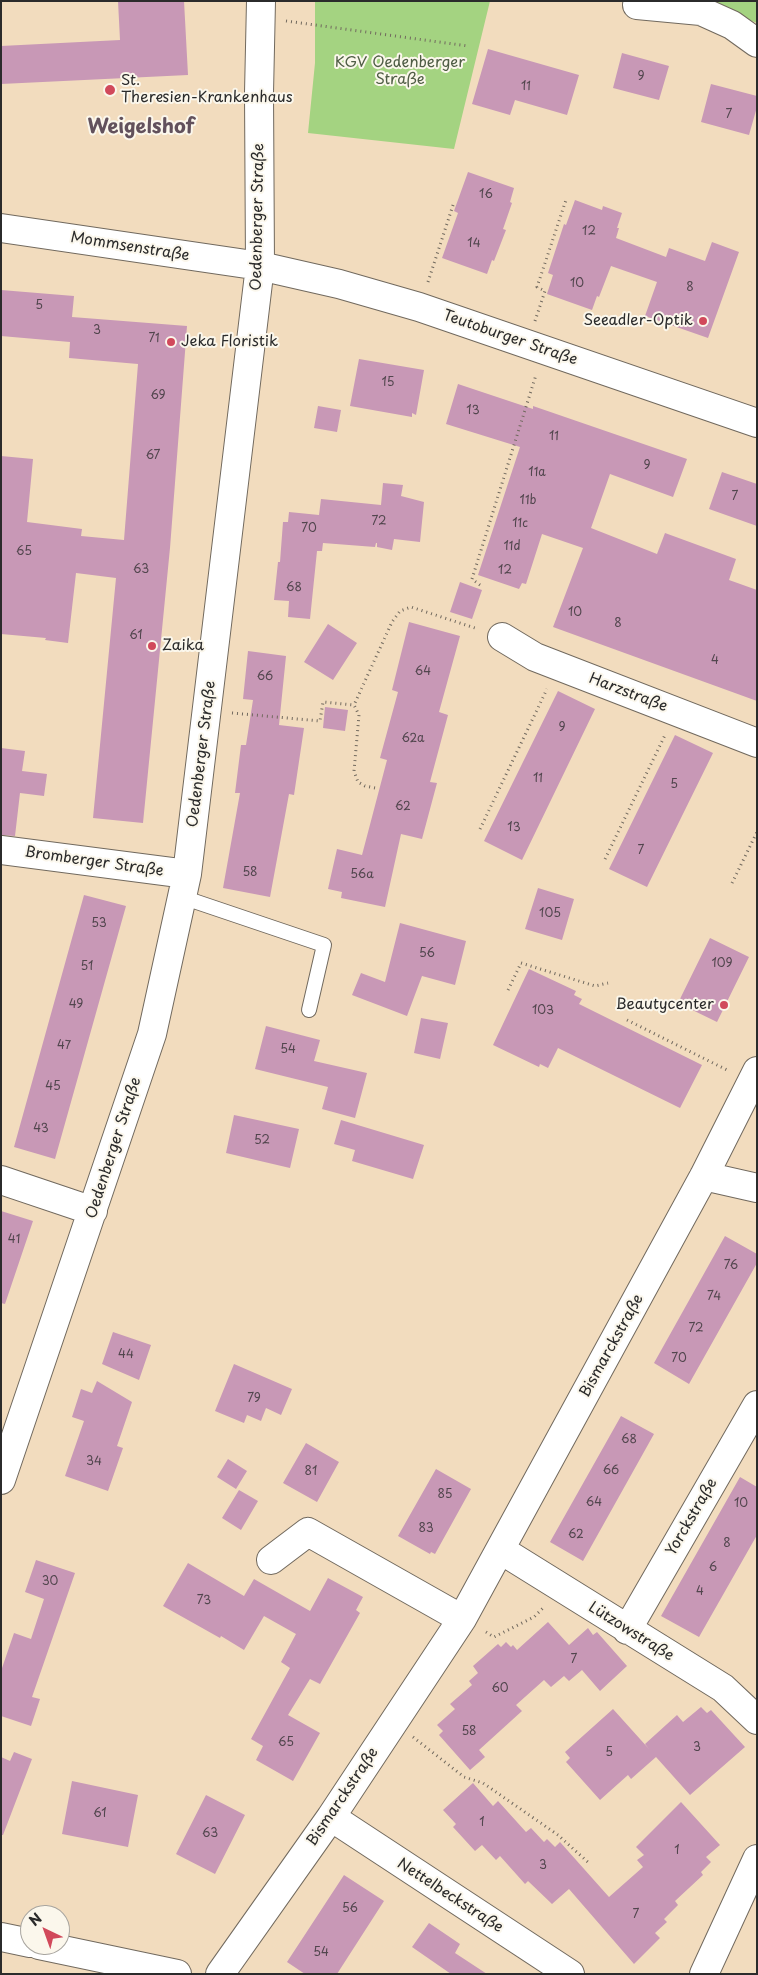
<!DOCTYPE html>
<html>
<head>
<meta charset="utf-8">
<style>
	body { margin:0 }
	#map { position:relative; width:758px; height:1975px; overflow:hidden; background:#f2dcbe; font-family:"Playpen Sans",sans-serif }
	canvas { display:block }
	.frame { position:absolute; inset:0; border:2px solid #2b2b2b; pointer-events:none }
	.north { position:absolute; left:20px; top:1905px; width:50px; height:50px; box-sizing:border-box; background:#fbf7ec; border:1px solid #a8a59f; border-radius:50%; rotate:318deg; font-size:14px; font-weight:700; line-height:20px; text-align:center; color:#2b2b2b }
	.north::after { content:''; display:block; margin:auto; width:18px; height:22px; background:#d1495b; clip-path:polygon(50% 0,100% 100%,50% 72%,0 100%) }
</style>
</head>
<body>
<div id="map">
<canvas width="758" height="1975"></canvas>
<div class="frame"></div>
<div class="north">N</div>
</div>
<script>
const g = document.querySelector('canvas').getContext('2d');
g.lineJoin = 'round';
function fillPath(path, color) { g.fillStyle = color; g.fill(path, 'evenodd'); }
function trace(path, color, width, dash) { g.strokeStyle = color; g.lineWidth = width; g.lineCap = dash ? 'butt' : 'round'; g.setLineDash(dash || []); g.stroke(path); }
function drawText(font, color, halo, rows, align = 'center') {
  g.font = font + ' "Playpen Sans",sans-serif'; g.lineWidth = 4; g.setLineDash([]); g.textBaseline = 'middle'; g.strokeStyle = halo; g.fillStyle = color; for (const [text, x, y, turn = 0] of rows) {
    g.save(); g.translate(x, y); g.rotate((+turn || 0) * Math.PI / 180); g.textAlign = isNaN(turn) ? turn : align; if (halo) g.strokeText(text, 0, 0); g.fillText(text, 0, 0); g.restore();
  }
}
const green = new Path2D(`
	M315 1H490L454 149 308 133 315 63Z
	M703 1H757V23Z`);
const building = new Path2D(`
	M118 1H184L188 75 1 84V46L120 40Z
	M488 49 579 75 567 115 515 100 510 115 472 104Z
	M622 53 669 66 659 100 613 88Z
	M711 84 757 96V107L749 135 701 122Z
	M468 172 514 188 510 202 512 203 503 229 506 230 494 261 492 260 487 274 442 258 458 213 454 211Z
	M575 200 602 210 603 206 622 213 617 228H619L616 238 666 257 669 248 705 261 712 242 739 252 708 338 645 316 657 282 611 266 599 297 597 296 592 310 547 294 553 275 548 273 564 224 566 225Z
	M1 290 74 296 72 317 187 326 170 548 143 823 93 818 116 578 76 573 68 643 45 640 46 638 1 634V456L33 459 27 522 82 529 81 536 124 540 138 364 69 358 70 342 1 336Z
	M359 359 424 370 416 415 412 413V417L350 406Z
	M458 384 533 409V406L687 459 673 497 610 474 591 528 657 554 665 533 736 559 729 580 757 590V701L553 627 583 548 542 534 526 584 522 583 519 589 478 575 520 447 446 424Z
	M318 406 341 410 337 432 314 428Z
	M722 472 757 484V526L709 509Z
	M383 483 403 485 401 496 424 502 420 542 394 539 392 550 377 547V543H376L375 547 323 543 322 551H317L310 619 288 617 289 601 274 600 278 562H280L283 522H288L289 512 319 515 321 499 381 505Z
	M460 582 482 590 472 619 450 612Z
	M409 622 460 636 439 712 448 715 430 782 437 783 422 839 401 834 385 907 341 898 342 892 328 889 337 849 362 855 387 760 380 758 398 692 392 690Z
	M328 624 357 643 333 680 304 662Z
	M248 651 286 656 279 725 304 728 294 795 289 794 270 897 223 888 240 793H235L241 745H246L253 700 243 699Z
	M558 691 595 709 522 860 484 841Z
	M325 707 348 710 345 731 323 728Z
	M675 735 713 753 647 887 609 869Z
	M1 748 25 751 22 771 47 774 44 796 20 793 15 836 1 835Z
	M538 888 574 899 562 940 525 929Z
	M84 895 126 906 55 1159 14 1147Z
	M400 923 466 941 455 985 422 976 407 1016 352 995 361 973 385 982Z
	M710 938 749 957 717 1022 678 1003Z
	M529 969 576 991 574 995 582 999 579 1004 702 1065 680 1108 558 1048 548 1068 540 1064 539 1067 493 1045Z
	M421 1018 448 1023 440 1059 414 1053Z
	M266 1026 320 1040 314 1061 367 1073 355 1118 322 1109 328 1087 255 1069Z
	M234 1115 299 1129 290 1168 226 1153Z
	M341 1120 424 1145 413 1179 352 1161 355 1150 334 1144Z
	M1 1211 33 1221 5 1304 1 1303Z
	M725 1236 757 1254V1263L689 1384 654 1363Z
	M113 1332 151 1345 139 1380 102 1364Z
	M234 1364 292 1389 281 1415 266 1408 261 1421 247 1415 244 1423 215 1411Z
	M97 1381 132 1402 117 1446 123 1448 108 1491 65 1476 84 1421 72 1417 81 1389 92 1393Z
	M621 1416 654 1434 583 1561 550 1542Z
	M306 1443 339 1462 317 1502 283 1483Z
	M228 1459 247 1471 236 1489 217 1477Z
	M436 1469 471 1489 435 1554 431 1552 430 1554 398 1536Z
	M740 1477 757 1487V1535L699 1637 661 1616Z
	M239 1490 258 1501 241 1530 222 1518Z
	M36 1560 75 1573 32 1697 40 1699 31 1726 1 1716V1671L14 1633 31 1639 44 1599 25 1592Z
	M188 1563 244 1596 254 1579 310 1611 328 1578 363 1597 356 1610 360 1613 320 1684 310 1679 288 1715 320 1733 293 1781 256 1760 263 1746 251 1739 290 1668 281 1662 296 1634 264 1616 244 1650 221 1636 220 1638 163 1606Z
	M548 1622 569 1645 588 1628 593 1635 597 1632 627 1666 600 1691 582 1670 569 1681 564 1676 551 1687 544 1680 516 1705 522 1711 479 1750 485 1757 470 1770 439 1735 443 1731 437 1725 455 1709 450 1704 472 1685 469 1681 478 1673 473 1666 498 1644 501 1647 506 1642 511 1647 513 1645 517 1650Z
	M701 1707 707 1713 711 1710 745 1747 690 1795 656 1757 631 1779 628 1775 600 1800 566 1762 570 1758 565 1752 613 1709 649 1749 645 1744 677 1715 683 1722Z
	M14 1752 32 1759 3 1835H1V1757L10 1761Z
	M72 1781 138 1795 128 1847 62 1834Z
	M473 1783 493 1806 498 1801 526 1832 531 1828 544 1842 547 1839 555 1847 560 1842 609 1897 643 1867 637 1860 644 1855 636 1847 681 1802 720 1845 706 1857 711 1862 701 1872 703 1875 675 1901 678 1905 664 1919 667 1922 655 1933 660 1938 634 1964 569 1889 552 1904 528 1881 525 1884 500 1856 496 1860 482 1845 475 1851 453 1827 456 1824 443 1810Z
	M206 1795 245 1815 215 1874 176 1854Z
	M344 1875 384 1901 337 1974H305L287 1962Z
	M429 1923 460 1944 455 1953 487 1974H451L412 1947Z`);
const path = new Path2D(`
	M286 21 468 46
	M428 282 454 202
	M535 321 545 291 537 287 566 200
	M480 585 472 579 536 375
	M232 713 320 721 323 702 354 705
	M375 788 365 786 358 782 354 771 359 715 354 705 392 622 400 611 411 607 478 629
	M480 829 547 689
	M605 859 665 735
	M732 883 757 832
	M508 990 521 963 595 986 608 983
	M627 1020 729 1071
	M486 1632 494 1637 534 1617 544 1607
	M413 1737 464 1777 483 1783 558 1835 590 1864`);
const service = new Path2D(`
	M182 897 324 945 309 1010`);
const minor = new Path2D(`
	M637 5 701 11 732 25 757 43
	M1 228 260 266 339 284 419 307 757 423
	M502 637 535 657 757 743
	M1 850 187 874
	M704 1176 757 1188
	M1 1180 93 1211
	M1 1480 152 1034 187 874 260 266 259 93 261 1
	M501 1550 723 1688 757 1720
	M271 1560 308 1532 462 1619
	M627 1630 757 1405
	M331 1817 570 1974
	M1 1937 30 1943
	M39 1945 177 1974
	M220 1974 331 1817 462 1619 704 1176 757 1071
	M704 1974 757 1859`);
const markers = [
	[110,90,6,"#d1495b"],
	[703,321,5,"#d1495b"],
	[171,342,5,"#d1495b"],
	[152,646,5,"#d1495b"],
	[724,1005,5,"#d1495b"]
];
const numberNames = [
	["9",641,77],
	["11",526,87],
	["7",729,115],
	["16",486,195],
	["12",589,232],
	["14",474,244],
	["10",577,284],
	["8",690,288],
	["5",39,306],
	["3",97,331],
	["71",154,339],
	["15",388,383],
	["69",158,396],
	["13",473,411],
	["11",554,437],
	["67",153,456],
	["9",647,466],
	["11a",537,473],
	["7",735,497],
	["11b",528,501],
	["72",379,522],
	["11c",520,524],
	["70",309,529],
	["11d",512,547],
	["65",24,552],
	["63",141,570],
	["12",505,571],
	["68",294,588],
	["10",575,613],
	["8",618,624],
	["61",136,636],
	["4",715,661],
	["64",423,672],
	["66",265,677],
	["9",562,728],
	["62a",413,739],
	["11",538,779],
	["5",674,785],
	["62",403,807],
	["13",514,828],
	["7",641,851],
	["58",250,873],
	["56a",362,875],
	["105",550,914],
	["53",99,924],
	["56",427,954],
	["109",722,964],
	["51",87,967],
	["49",76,1005],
	["103",543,1011],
	["47",64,1046],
	["54",288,1050],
	["45",53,1087],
	["43",41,1129],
	["52",262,1141],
	["41",14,1240],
	["76",731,1266],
	["74",714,1297],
	["72",696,1329],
	["44",126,1355],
	["70",679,1359],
	["79",254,1399],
	["68",629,1440],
	["34",94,1462],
	["66",611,1471],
	["81",311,1472],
	["85",445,1495],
	["64",594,1503],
	["10",741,1504],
	["83",426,1529],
	["62",576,1535],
	["8",727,1544],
	["6",713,1568],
	["30",50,1582],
	["4",700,1592],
	["73",204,1601],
	["7",574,1660],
	["60",500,1689],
	["58",469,1732],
	["65",286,1743],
	["3",697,1748],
	["5",609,1753],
	["61",100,1814],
	["1",482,1823],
	["63",210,1834],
	["1",677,1851],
	["3",543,1866],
	["56",350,1909],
	["7",636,1915],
	["54",321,1953]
];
const parkNames = [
	["KGV Oedenberger",400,63],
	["Straße",400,80]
];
const poiNames = [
	["St.",121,81],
	["Theresien-Krankenhaus",121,98],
	["Seeadler-Optik",693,321,"right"],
	["Jeka Floristik",181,342],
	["Zaika",162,646],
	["Beautycenter",714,1005,"right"]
];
const streetNames = [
	["Oedenberger Straße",258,217,-89],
	["Mommsenstraße",130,247,9],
	["Teutoburger Straße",510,338,19],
	["Harzstraße",628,693,21],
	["Oedenberger Straße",202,754,-83],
	["Bromberger Straße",94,862,8],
	["Oedenberger Straße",114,1148,-72],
	["Bismarckstraße",612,1346,-61],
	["Yorckstraße",692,1517,-60],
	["Lützowstraße",631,1632,32],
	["Bismarckstraße",343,1797,-56],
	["Nettelbeckstraße",450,1896,33]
];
const districtNames = [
	["Weigelshof",141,127]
];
fillPath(green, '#a4d381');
fillPath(building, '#c898b6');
trace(service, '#71695e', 16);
trace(minor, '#71695e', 30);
trace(path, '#71695e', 3, [1, 4]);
trace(service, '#fff', 14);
trace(minor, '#fff', 28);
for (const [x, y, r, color] of markers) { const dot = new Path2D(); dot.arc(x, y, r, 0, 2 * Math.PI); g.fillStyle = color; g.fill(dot); trace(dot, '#fbf7ec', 2); }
drawText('12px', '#52464e', null, numberNames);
drawText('15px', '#4f5d45', '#fbf7ec', parkNames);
drawText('15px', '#2b2b2b', '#fbf7ec', poiNames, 'left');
drawText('15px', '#2b2b2b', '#fbf7ec', streetNames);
drawText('bold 20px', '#62515c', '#fbf7ec', districtNames);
</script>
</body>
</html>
